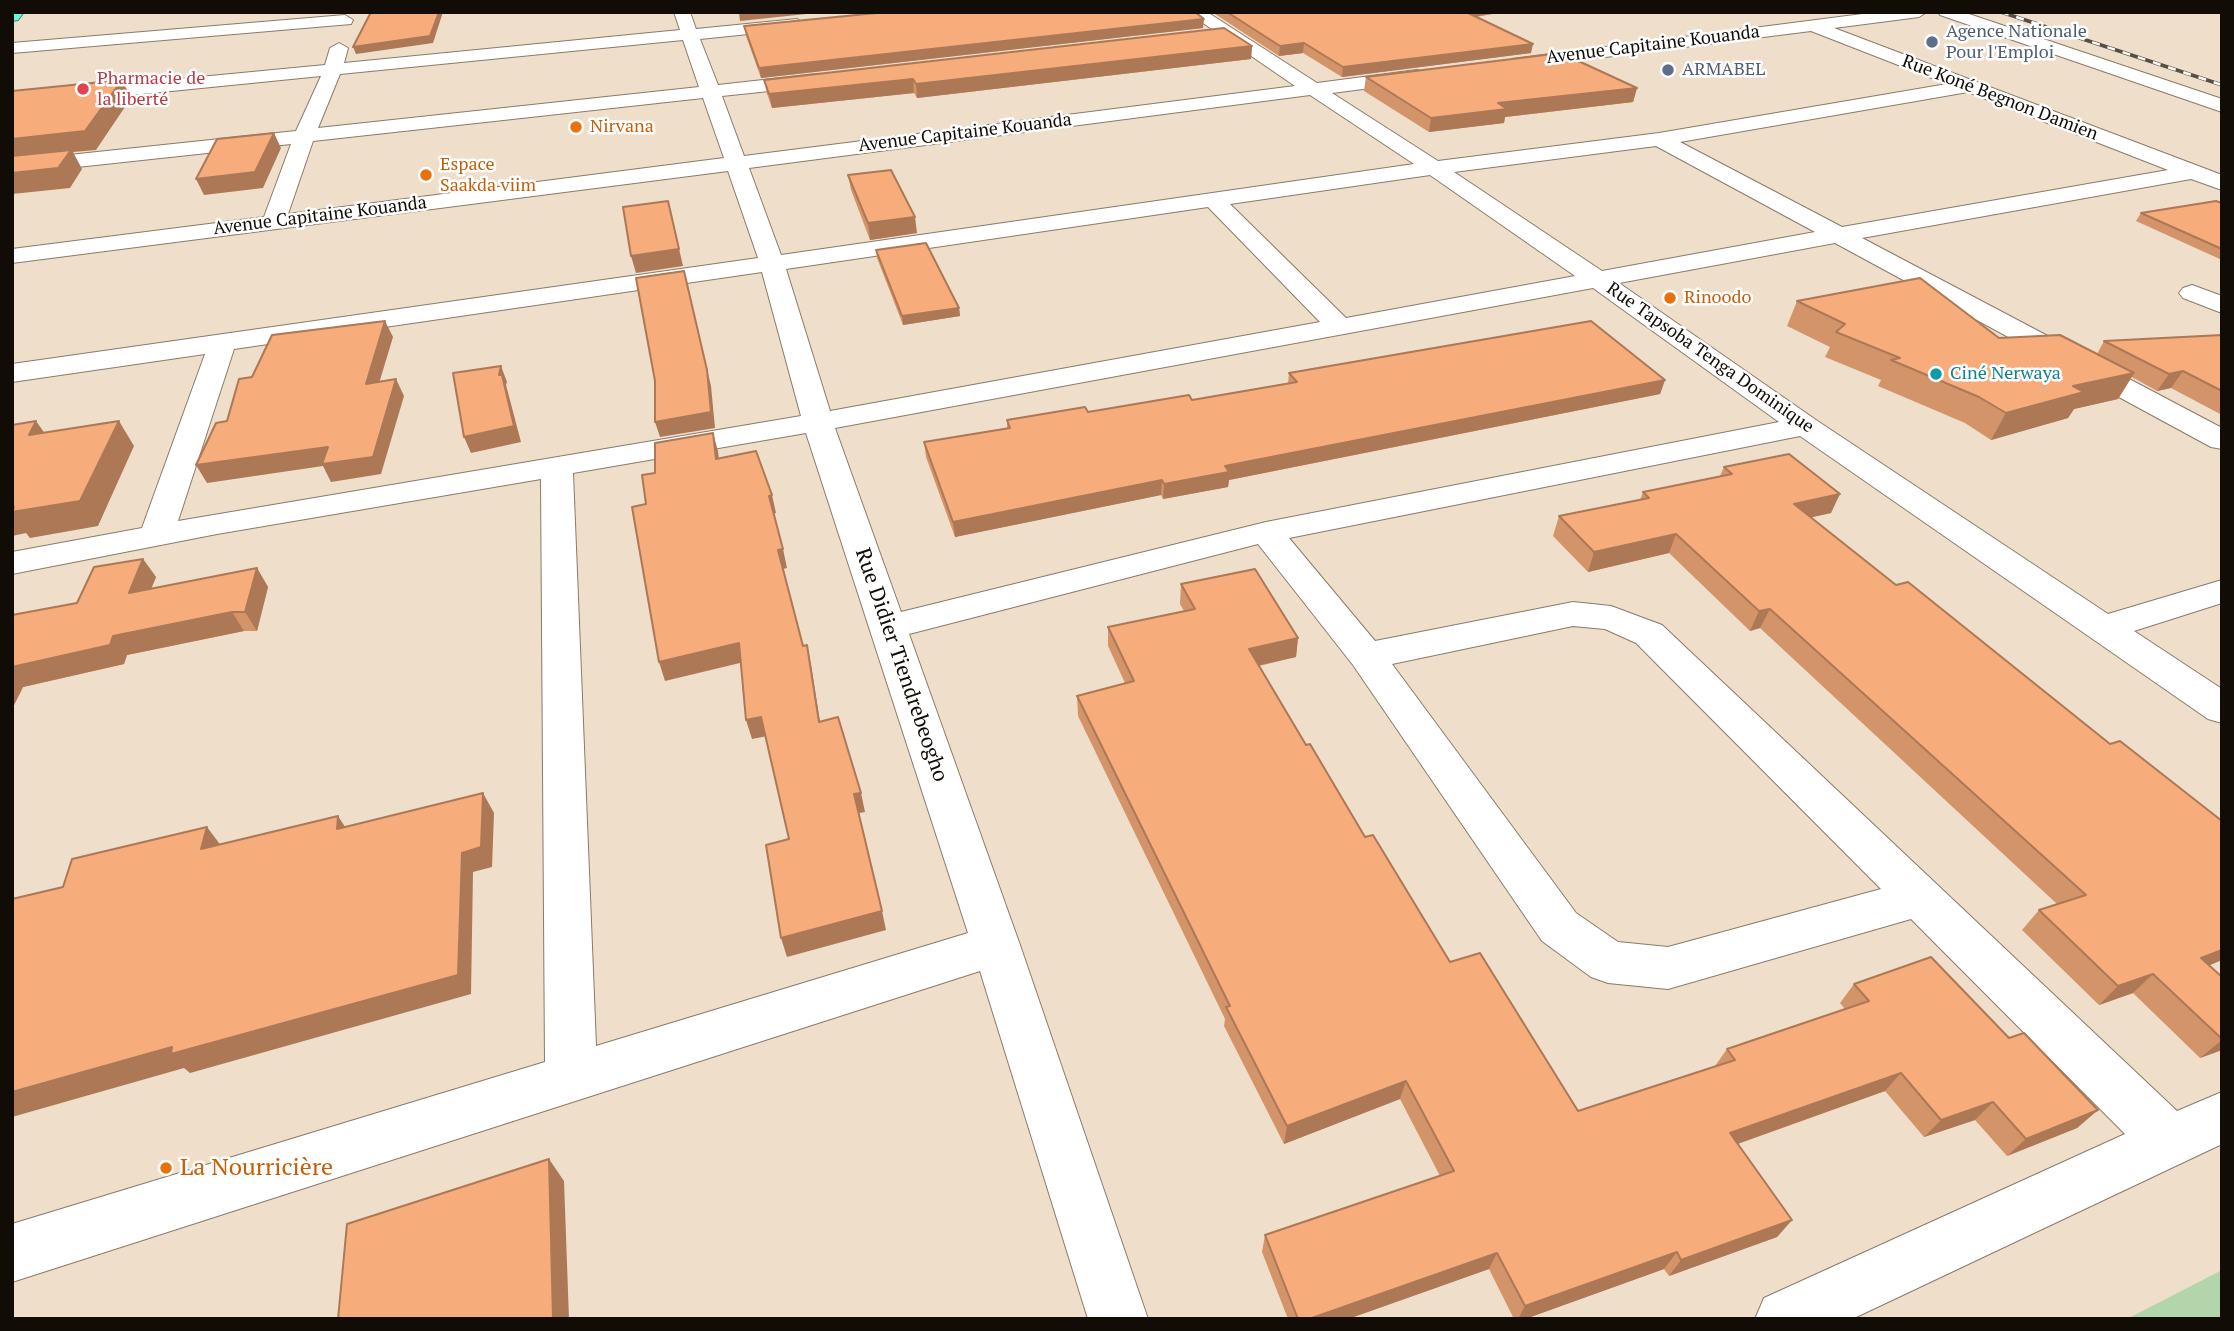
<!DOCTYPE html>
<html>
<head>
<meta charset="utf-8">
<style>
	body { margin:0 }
	#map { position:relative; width:2234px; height:1331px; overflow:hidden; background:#efdeca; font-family:"PT Serif",serif }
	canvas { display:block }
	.frame { position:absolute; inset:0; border:14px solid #110c06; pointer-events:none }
</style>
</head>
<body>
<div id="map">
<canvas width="2234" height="1331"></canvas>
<div class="frame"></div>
</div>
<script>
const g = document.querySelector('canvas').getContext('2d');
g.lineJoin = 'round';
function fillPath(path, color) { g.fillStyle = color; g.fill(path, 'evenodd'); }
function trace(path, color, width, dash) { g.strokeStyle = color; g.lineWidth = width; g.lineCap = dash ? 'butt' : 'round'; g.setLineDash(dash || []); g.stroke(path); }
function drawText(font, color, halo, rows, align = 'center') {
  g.font = font + ' "PT Serif",serif'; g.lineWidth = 5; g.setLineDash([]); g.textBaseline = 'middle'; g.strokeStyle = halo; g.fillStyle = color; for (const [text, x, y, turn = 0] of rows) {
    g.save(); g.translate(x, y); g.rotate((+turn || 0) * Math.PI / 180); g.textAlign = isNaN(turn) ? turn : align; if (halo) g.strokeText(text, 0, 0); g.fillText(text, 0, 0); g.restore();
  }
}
const green = new Path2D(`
	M2222 1270V1319H2127Z`);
const minor = new Path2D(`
	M674 12H690L696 29 797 19 805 24 797 29 700 39 718 85 817 74 826 80 817 86 722 96 744 156 1295 86 1187 12H1207L1317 83 1417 70 1424 72 1426 76 1417 82 1332 93 1438 161 1659 133 1947 84 1811 31 1518 68 1509 63 1512 59 1878 12H1927L1919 17 1834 28 2222 175V190L2191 179 1862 238 2222 428V449L2211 447 1835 243 1619 283 1816 420 2108 614 2222 580V603L2134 631 2222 689V723L2208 719 1800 436 1289 538 1375 641 1573 602 1611 606 1662 625 2177 1111 2222 1092V1144L1852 1319H1755L1764 1298 2125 1134 1911 919 1668 989 1608 983 1591 977 1542 941 1353 665 1258 544 909 634 1020 945 1148 1319H1088L980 971 12 1282V1224L545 1062 541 479 217 534 12 574V552L142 528 205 354 12 382V364L758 258 728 171 12 263V249L264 217 291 144 12 174V161L296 131 321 76 12 107V95L325 65 330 48 339 43 348 48 344 63 680 30ZM683 40 699 87 318 128 340 74ZM1968 92 2168 170 1842 227 1680 142ZM1310 95 1414 164 781 255 749 168ZM703 98 724 158 288 214 313 141ZM1656 146 1815 232 1602 271 1454 172ZM1430 175 1575 276 1346 318 1230 204ZM1208 207 1320 322 830 411 786 269ZM762 272 801 416 178 521 234 349ZM1593 288 1779 422 1266 522 901 612 835 428ZM806 433 968 933 596 1046 573 473ZM1573 626 1605 629 1636 643 1881 889 1668 947 1618 942 1576 913 1392 664Z
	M1938 12H1963L2222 99V112L1940 15Z
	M345 15 353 20 351 24 12 53V43Z
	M2192 285 2222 296V313L2183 298 2179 293 2183 288Z`);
const major = new Path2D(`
	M12 12H24L18 20 12 21Z`);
const rail = new Path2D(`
	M2001 12 2222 85`);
const wall = new Path2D(`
	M1212 12H1504L1476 17 1531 53 1342 77 1303 53 1279 56Z
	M744 26 1203 28 761 78 746 36Z
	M1252 46 1251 59 917 98 914 93 772 108 767 94 764 80Z
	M1366 77 1637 88 1633 102 1505 117 1504 123 1429 132 1364 91Z
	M848 175 917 233 870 240 851 190Z
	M2222 203V260L2136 221 2141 213Z
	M876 250 959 308 960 316 903 325 877 258Z
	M1797 301 1999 338 2097 354 2104 341 2222 335V415L2171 388 2157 391 2132 377 2118 399 2074 409 2068 418 1991 440 1965 423 1878 386 1881 380 1825 357 1830 347 1787 326Z
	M1289 373 1665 380 1660 394 1229 480 1228 487 1163 499 1161 495 955 537 926 457 924 442 1007 428V420L1192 400 1288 383Z
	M1724 467 1831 513 1811 517 2209 966 2222 977V1050L2200 1058 2133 993 2099 1005 2022 930 2039 910 2057 904 1760 628 1750 631 1669 553 1588 572 1553 536 1559 516 1640 500 1643 492 1720 476Z
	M143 559 156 577 151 589 257 568 268 587 257 631H244L127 655 124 664 23 687 12 709V615L77 603Z
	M1181 584 1298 638 1296 657 1259 666 1306 745 1365 837 1450 962 1578 1111 1715 1066 1727 1049 1845 1009 1840 1003 1854 984 2009 1038 2098 1110 2077 1128 2007 1156 1975 1120 1924 1137 1885 1091 1738 1144 1792 1220 1777 1237 1669 1276 1664 1269 1525 1319H1514L1489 1269 1348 1319H1288L1262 1252 1265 1235 1440 1176 1400 1099 1284 1144 1224 1026 1225 1019 1078 716 1077 696 1125 683 1108 646V627L1184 611 1180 604Z`);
const shadedWall = new Path2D(`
	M439 12H443L433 43 356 54 353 47Z
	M739 12H825L740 21Z
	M1461 12H1504L1459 19Z
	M1204 19 1203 28 761 78 759 68Z
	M1304 43 1303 53 1279 56 1280 46Z
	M1533 44 1531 53 1342 77 1343 67Z
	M1252 46 1251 59 917 98 916 84Z
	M913 79 914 93 772 108 769 94Z
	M122 80 131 98 96 150 73 152 82 169 70 188 12 194V139Z
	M1637 88 1633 102 1505 117 1504 123 1429 132 1431 118 1498 103Z
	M274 133 281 148 263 188 204 195 196 179Z
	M668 201 683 266 636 273 631 256Z
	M915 217 917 233 870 240 868 223Z
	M684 271 711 386 715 428 660 437 655 422Z
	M959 308 960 316 903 325 902 316Z
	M385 321 393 337 374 400 366 384Z
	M501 366 507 382 506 385 521 442 471 453 464 437 499 375Z
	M2183 371 2171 388 2157 391 2169 374Z
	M2134 373 2118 399 2074 409 2068 418 1991 440 2006 413 2073 386Z
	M396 379 404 396 381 474 331 482 323 466 207 483 196 465Z
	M1665 380 1660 394 1229 480 1228 487 1163 499 1164 484 1225 466Z
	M36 421 53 445 29 435Z
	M119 421 134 446 98 526 30 538 26 533 12 536V507Z
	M713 433 718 451 721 478 716 459Z
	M1162 480 1161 495 955 537 953 522Z
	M1840 494 1831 513 1786 523 1794 504Z
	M772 495 776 513 773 514 769 496Z
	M1676 534 1669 553 1588 572 1594 552Z
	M783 549 787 568 783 569 778 550Z
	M143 559 156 577 142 611 129 593Z
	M257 568 268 587 257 631 245 612Z
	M1770 609 1760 628 1750 631 1759 611Z
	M232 612 244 631 127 655 124 664 23 687 12 709V667L113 636Z
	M1298 638 1296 657 1247 668 1249 649Z
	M739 643 744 662 665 681 659 662Z
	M807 645 811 665 823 741 819 722Z
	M761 717 767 736 752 739 746 720Z
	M483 793 494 813 492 867 473 872 471 994 190 1073 184 1068 12 1117V1092L462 853Z
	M861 793 865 812 859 813 854 794Z
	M338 816 351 836 337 829Z
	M207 827 222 847 201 849Z
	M882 911 886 930 787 957 781 938Z
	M2222 950V960L2180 978 2201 958Z
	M2153 974 2133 993 2099 1005 2118 986Z
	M2222 1040V1050L2200 1058Z
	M1901 1073 1885 1091 1717 1151 1730 1133Z
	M1406 1081 1400 1099 1284 1144 1287 1126Z
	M1993 1102 1975 1120 1924 1137 1941 1120Z
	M2098 1110 2077 1128 2007 1156 2026 1139Z
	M549 1159 564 1181 569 1319H553Z
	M1792 1220 1777 1237 1669 1276 1681 1260Z
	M1677 1252 1664 1269 1525 1319H1518L1525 1306Z
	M1497 1253 1489 1269 1348 1319H1309Z`);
const building = new Path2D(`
	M371 12H439L430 36 353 47Z
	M887 12H1195L1204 19 759 68 744 26Z
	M1227 12H1466L1533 44 1343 67 1304 43 1280 46Z
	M1224 28 1252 46 916 84 913 79 769 94 764 80Z
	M1561 53 1637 88 1498 103 1507 109 1431 118 1366 77Z
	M122 80 85 131 12 139V91Z
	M274 133 255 172 196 179 217 139Z
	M71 150 58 168 12 173V156Z
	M891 170 915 217 868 223 848 175Z
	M668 201 679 249 631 256 623 207Z
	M2216 201 2222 203V249L2141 213Z
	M926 243 959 308 902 316 876 250Z
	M684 271 707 370 711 412 655 422V381L636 278Z
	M1920 278 1999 338 2060 335 2134 373 2073 386 2084 392 2006 413 1979 397 1891 360 1900 358 1836 332 1845 324 1797 301Z
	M385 321 366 384 396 379 373 457 322 464 328 447 196 465 216 423 227 421 239 379 252 377 272 335Z
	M1591 321 1665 380 1225 466 1229 472 1164 484 1162 480 953 522 924 442 1010 428 1007 420 1085 407 1088 412 1189 395 1192 400 1297 382 1289 373Z
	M2222 335V391L2183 371 2169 374 2104 341Z
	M501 366 499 375H502L514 426 464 437 453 373Z
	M36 421 29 435 119 421 80 501 12 512 14 507H12V425Z
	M713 433 716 459 756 451 772 495 769 496 783 549 778 550 803 646 807 645 819 722 838 717 861 793 854 794 882 911 781 938 766 845 789 839 761 717 746 720 739 643 659 662 632 507 646 504 642 475 655 473V443Z
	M1789 454 1840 494 1794 504 1896 585 1908 582 2110 744 2120 741 2222 821V950L2201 958 2222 977V1039L2153 974 2118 986 2039 910 2086 895 1770 609 1759 611 1676 534 1594 552 1559 516 1649 498 1643 492 1732 474 1724 467Z
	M143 559 129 593 257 568 245 612H232L113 636 110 645 12 667V615L77 603 94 567Z
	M1255 569 1298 638 1249 649 1306 745 1310 744 1365 837 1373 835 1450 962 1480 953 1578 1111 1735 1060 1727 1049 1869 1001 1854 984 1931 957 2009 1038 2024 1033 2098 1110 2026 1139 1993 1102 1941 1120 1901 1073 1730 1133 1792 1220 1681 1260 1677 1252 1525 1306 1497 1253 1309 1319H1298L1265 1235 1454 1171 1406 1081 1287 1126 1226 1007 1230 1006 1077 696 1134 681 1108 627 1195 609 1181 584Z
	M483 793 481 847 462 853 458 975 171 1054 172 1047 12 1092V899L63 887 72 859 207 827 201 849 338 816 337 829Z
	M549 1159 553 1319H338L347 1224Z`);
const markers = [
	[1932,42,7,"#5c6f8a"],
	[1668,70,7,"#5c6f8a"],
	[83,89,7,"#e0444e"],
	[576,127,7,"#e8710a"],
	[426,175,7,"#e8710a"],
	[1670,298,7,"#e8710a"],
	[1936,374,7,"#0f9aa8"],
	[166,1168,7,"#e8710a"]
];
const farServicenames = [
	["Agence Nationale",1946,32],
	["Pour l'Emploi",1946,53],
	["ARMABEL",1682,70]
];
const farStreetnames = [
	["Avenue Capitaine Kouanda",1653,45,-7],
	["Rue Koné Begnon Damien",2000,98,21],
	["Avenue Capitaine Kouanda",965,133,-7],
	["Avenue Capitaine Kouanda",320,216,-7],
	["Rue Tapsoba Tenga Dominique",1710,358,35]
];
const farHealthnames = [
	["Pharmacie de",97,79],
	["la liberté",97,100]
];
const farFoodnames = [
	["Nirvana",590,127],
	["Espace",440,165],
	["Saakda viim",440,186],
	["Rinoodo",1684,298]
];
const farCulturenames = [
	["Ciné Nerwaya",1950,374]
];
const streetNames = [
	["Rue Didier Tiendrebeogho",901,665,71]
];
const nearFoodnames = [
	["La Nourricière",180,1168]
];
fillPath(green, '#b3d5ac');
trace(minor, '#8a7b6a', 2);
trace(major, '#139d79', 2);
fillPath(minor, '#fff');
fillPath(major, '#72f3d4');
trace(rail, '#574e44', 3.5);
trace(rail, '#fff', 2.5, [8]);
fillPath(wall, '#d4946a');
fillPath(shadedWall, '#ac7856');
fillPath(building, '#f6ac7b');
trace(building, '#ac7856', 2);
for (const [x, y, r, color] of markers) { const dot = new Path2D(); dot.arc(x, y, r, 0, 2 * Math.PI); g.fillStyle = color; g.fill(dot); trace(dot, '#fff', 2.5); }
drawText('18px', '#4e5e75', '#fff', farServicenames, 'left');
drawText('18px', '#110c06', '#fff', farStreetnames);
drawText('18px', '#be3a42', '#fff', farHealthnames, 'left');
drawText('18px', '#c56008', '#fff', farFoodnames, 'left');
drawText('18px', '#0d838f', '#fff', farCulturenames, 'left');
drawText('21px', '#110c06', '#fff', streetNames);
drawText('24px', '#c56008', '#fff', nearFoodnames, 'left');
</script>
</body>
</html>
